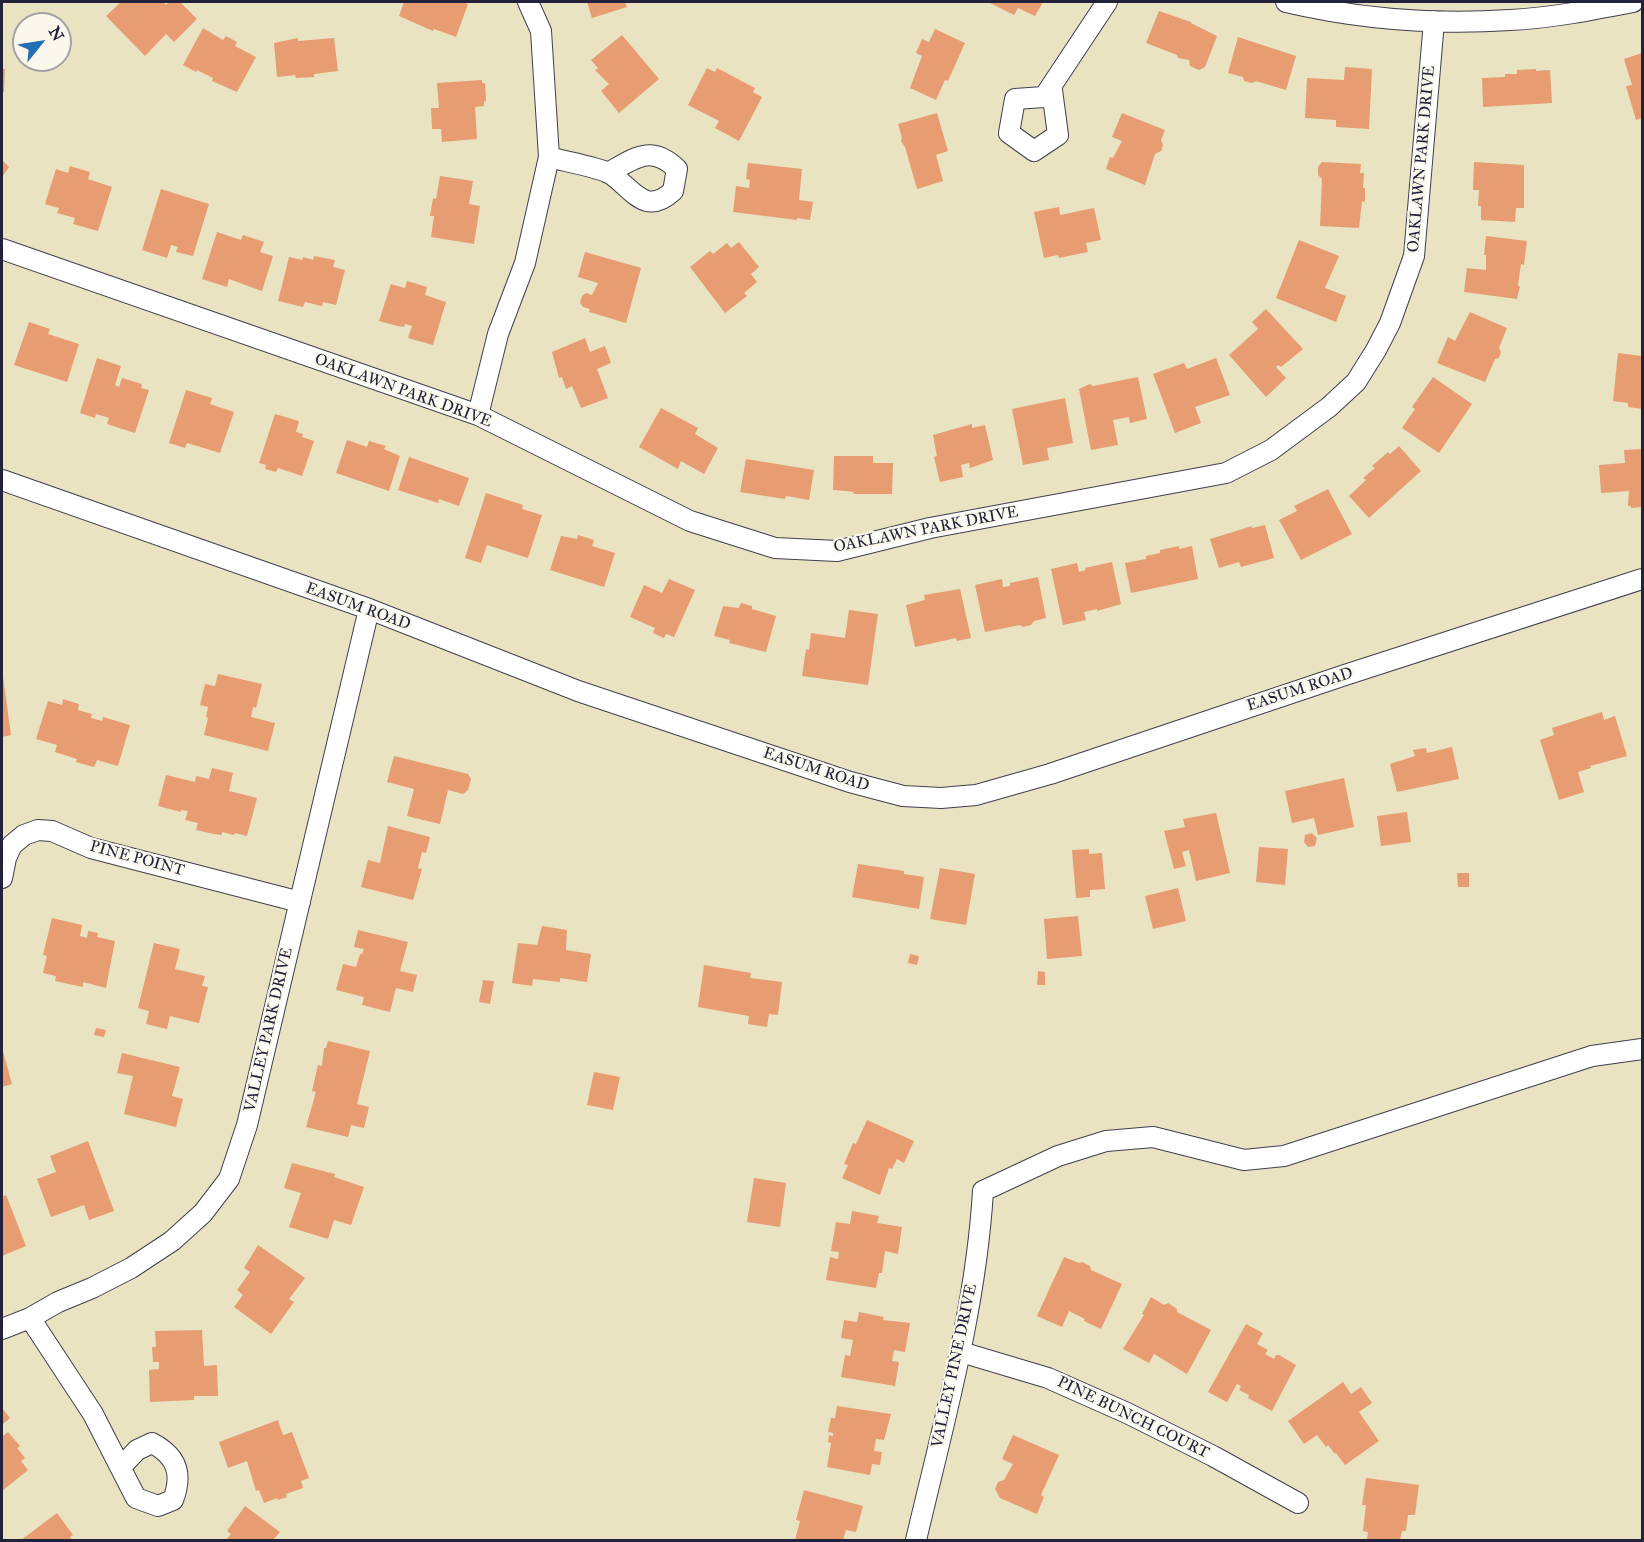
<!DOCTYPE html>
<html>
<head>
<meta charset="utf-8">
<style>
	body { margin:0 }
	#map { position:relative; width:1644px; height:1542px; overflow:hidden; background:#e9e3c2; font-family:"IM FELL Great Primer",serif }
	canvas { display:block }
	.frame { position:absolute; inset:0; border:3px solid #22223b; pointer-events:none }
	.north { position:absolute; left:12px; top:12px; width:60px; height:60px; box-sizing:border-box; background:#fbf7ec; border:2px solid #a4a2a5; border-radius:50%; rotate:60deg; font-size:16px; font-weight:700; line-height:24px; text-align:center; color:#22223b }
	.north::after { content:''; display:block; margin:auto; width:21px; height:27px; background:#1f6fb2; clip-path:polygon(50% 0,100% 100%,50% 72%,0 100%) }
</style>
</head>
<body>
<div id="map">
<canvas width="1644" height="1542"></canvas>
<div class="frame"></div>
<div class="north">N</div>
</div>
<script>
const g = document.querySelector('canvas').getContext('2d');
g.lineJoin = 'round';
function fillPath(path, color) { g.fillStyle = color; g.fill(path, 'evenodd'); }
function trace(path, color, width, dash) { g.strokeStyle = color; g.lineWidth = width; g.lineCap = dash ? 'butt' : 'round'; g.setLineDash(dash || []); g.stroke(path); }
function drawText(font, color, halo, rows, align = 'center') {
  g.font = font + ' "IM FELL Great Primer",serif'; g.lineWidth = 4.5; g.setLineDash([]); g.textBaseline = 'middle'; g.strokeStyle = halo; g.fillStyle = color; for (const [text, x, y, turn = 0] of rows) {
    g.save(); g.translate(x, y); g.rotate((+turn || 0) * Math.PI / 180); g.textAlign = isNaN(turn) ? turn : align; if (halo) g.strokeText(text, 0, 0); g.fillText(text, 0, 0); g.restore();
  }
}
const building = new Path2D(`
	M121 2H163L166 5 170 2H180L197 19 174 42 166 34 145 56 106 16Z
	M404 2H461L468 4 456 37 434 29 433 31 399 16Z
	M587 2H625L627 7 592 18Z
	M988 2H1043L1035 16 1018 8 1014 15Z
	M1159 11 1191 22V23L1217 36 1205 67 1199 70 1190 66 1189 60 1178 58 1177 55 1146 43Z
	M203 28 223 40 226 36 237 42 235 46 256 57 237 92 212 81 213 78 197 70 196 72 183 65Z
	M935 29 965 43 948 81 945 80 936 100 910 88 922 56 916 53 922 39 929 42Z
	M622 35 659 79 619 113 601 91 609 84 595 70 598 68 591 60Z
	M1238 37 1296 56 1286 90 1256 81 1252 83 1244 81 1243 77 1228 73Z
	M298 38V41L334 38 338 71 314 74V77L296 78 295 75 277 77 274 43Z
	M1642 53V118L1636 120 1626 86 1632 85 1624 59Z
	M1345 67 1372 69 1369 129 1336 127V120L1305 118 1307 78 1344 80Z
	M707 68 715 72 717 68 755 88 753 92 762 97 739 141 715 128 719 121 688 105Z
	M2 69H5L4 92H2Z
	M1536 69V71L1550 70 1552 103 1483 107 1482 78 1505 77V74H1517V70Z
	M482 80V83H485L486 101 484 102V106L475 107 477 139 442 142 441 129H432L431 108H439L437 83Z
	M937 113 948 151 936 155 943 181 917 189 905 147 901 141 902 138 898 124Z
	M1122 113 1165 130 1161 140 1163 145 1161 151 1155 154 1145 185 1106 169 1110 157 1113 158 1122 141 1112 137Z
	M2 160 9 167 2 177Z
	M1322 162 1361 164 1360 173H1364L1363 188H1365V202L1362 201 1359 228 1320 226 1322 179 1318 175V167Z
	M1474 162 1524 165V208H1516L1515 222 1481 220V206H1478L1479 190H1473Z
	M748 163 802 169 799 200 813 202 810 220 797 218V220L733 212 736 186 749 188 750 180 746 179Z
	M70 166 90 172 88 179 112 187 98 231 73 224 75 218 57 213 59 208 45 204 56 169 68 173Z
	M440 176 473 181 469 204 480 206 474 244 431 237 434 216H430L433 198 436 199Z
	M161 189 209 204 193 256 176 252 178 247 171 245 167 258 142 250Z
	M1059 207 1060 215 1094 208 1101 240 1086 243 1088 252 1059 258 1058 255 1044 258 1034 212Z
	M217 232 241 240 243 235 264 242 260 252 273 256 262 291 229 279 227 287 202 279Z
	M1486 236 1527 241 1524 265 1521 264 1518 285 1520 287 1517 299 1464 292 1467 268 1486 270V255H1484Z
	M1299 240 1339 256 1325 288 1346 296 1336 322 1276 298Z
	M739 242 759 267 751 274 757 282 744 293 747 296 725 313 690 267 710 251 713 254 727 243 731 248Z
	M585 252 641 268 626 323 589 312 590 309 583 307 580 303 582 296 586 293 592 295 598 283 578 277Z
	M314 256 335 260 333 267 345 270 336 305 323 302 322 306 305 302 303 307 278 301 289 257 302 260 303 257 313 260Z
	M407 281 427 287 425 295 446 302 433 345 408 338 412 326 405 324 404 327 398 326 379 321 391 284 405 288Z
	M1266 309 1303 349 1281 367 1278 365 1276 367 1286 378 1266 397 1229 355 1258 329 1252 322Z
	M1470 312 1507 328 1499 348 1501 352 1499 358 1495 359 1485 382 1437 363 1448 337 1455 341Z
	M29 322 50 329 48 334 79 344 67 382 14 365Z
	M585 338 590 352 605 346 611 363 597 369 608 398 581 408 572 386 566 389 562 377 559 378 552 352Z
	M1618 353 1642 356V409L1628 407V403L1613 401Z
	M97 358 121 366 115 385 119 387 122 378 142 384 141 388 149 390 135 433 107 424 109 418 96 414 95 418 80 413Z
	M1216 358 1230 395 1195 407 1201 423 1175 433 1153 374 1184 363 1187 369Z
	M1138 377 1147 419 1130 423 1129 417 1113 420 1118 445 1091 450 1079 389 1090 384 1093 386Z
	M1433 377 1472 404 1439 453 1402 428 1415 409 1412 407Z
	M186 390 212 398 210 404 234 412 220 453 187 443 185 448 169 443Z
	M1065 398 1073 443 1047 448 1049 460 1023 465 1012 409Z
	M661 408 698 428 695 434 718 448 704 474 681 461 678 469 639 447Z
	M275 414 299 421 296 432 303 434 302 437 314 441 302 476 278 468 276 472 265 469 266 465 259 463Z
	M972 424V428L985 425 993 460 970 468 969 463 961 465 963 477 940 482 934 457 937 456 933 435Z
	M347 440 367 447 369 441 386 446 384 449 400 456 389 491 336 473Z
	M1399 446 1421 471 1369 518 1349 496 1366 480 1363 478 1375 468 1372 466 1388 452 1390 454Z
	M1642 449V507L1631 508V506H1628L1629 491 1601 493 1599 465 1625 463 1624 450Z
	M834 456H873V463H893L892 494H854L853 492 846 491 833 490Z
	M409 457 469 478 459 506 439 499 438 503 398 490Z
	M746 459 814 470 809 500 786 496 785 499 740 492Z
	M1328 489 1352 534 1301 560 1279 520 1297 511 1294 506Z
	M486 493 523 505 522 509 542 515 528 558 487 545 481 563 465 558Z
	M1265 525 1274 558 1241 567 1239 562 1219 568 1210 539 1252 526V528Z
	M578 535 594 540 592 546 615 553 604 587 550 570 561 536 577 539Z
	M1179 546V549L1192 546 1198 579 1131 593 1125 563 1146 559V556L1160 553V550Z
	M1112 562 1121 604 1097 611V609L1084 612 1086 620 1063 625 1051 569 1077 563 1079 572 1086 570 1085 568Z
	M1038 577 1046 618 1034 621 1031 625 1023 627 1020 625 985 632 975 585 1002 579 1003 587 1010 586V583Z
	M669 579 695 590 674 637 666 634 664 638 653 633 655 628 630 617 644 585 662 593Z
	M960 589 971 638 957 641 956 638 915 647 906 605 925 600 924 595Z
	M741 603 752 606V609L776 616 766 652 729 643 730 640 714 636 723 606 739 608Z
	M849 610 878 614 868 685 802 676 806 649 809 650 811 633 845 638Z
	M218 674 262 684 256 708 253 707 251 717 275 723 268 751 204 735 208 718 206 717 208 707 200 705 205 684 215 686Z
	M3 677 11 735 2 737V678Z
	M63 699 79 704 78 710 92 714 91 718 102 721 103 717 130 725 118 766 97 760 94 767 76 762 77 759 55 752 57 745 36 739 48 701 62 705Z
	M1602 712 1604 720 1615 716 1627 756 1590 766 1591 768 1578 772 1584 792 1559 800 1540 740 1554 735 1552 728Z
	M1452 747 1459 779 1397 792 1390 764 1415 756 1413 750 1426 748 1427 753Z
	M394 756 468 774 471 779 468 790 463 794 448 790 440 824 407 816 414 789 387 782Z
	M212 768 233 773 229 791 257 798 247 836 235 833 234 835 222 832V835L214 834 196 830 198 823 185 820 188 811 181 810V812L158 806 166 775 195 782 196 776 209 779Z
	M1344 778 1354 827 1318 835 1314 818 1292 823 1285 791Z
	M1407 812 1411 842 1381 846 1377 816Z
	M1216 813 1230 873 1196 881 1189 850 1182 852 1186 866 1174 869 1164 831 1185 827 1183 819Z
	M388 826 430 837 426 853 422 852 418 868 422 869 413 900 361 887 368 860 380 863Z
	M1312 833 1317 838 1315 846 1308 847 1304 842 1305 835Z
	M1259 847 1288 849 1285 885 1256 882Z
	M1089 849V854L1102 853 1105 889 1090 890V897L1076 898 1072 850Z
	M858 864 904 871V874L924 877 919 909 852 897Z
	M940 868 975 874 966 925 930 919Z
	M1457 873H1469V887H1458Z
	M1178 888 1186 921 1153 929 1145 896Z
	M1078 916 1082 956 1047 959 1044 919Z
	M52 918 82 925 80 936 87 938 88 931 98 933 97 937 115 941 106 988 83 982V987L55 981 56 976 43 973 47 956 43 955Z
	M542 926 567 930 566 950 591 954 587 982 560 978V982L533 979 532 986 512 983 518 943 537 945Z
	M358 930 408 942 400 971 417 975 413 992 396 988 390 1012 362 1005 364 997 336 990 343 964 356 967 360 954H362L364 949 354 947Z
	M154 943 180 949 175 969 205 976 202 986 208 987 199 1023 170 1016 167 1029 146 1024 149 1011 138 1008Z
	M910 954 919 956 917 965 908 963Z
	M704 965 751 973 750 978 782 982 778 1015 769 1014 767 1027 748 1024 749 1016 698 1007Z
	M1038 971 1045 972V985H1037Z
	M483 980 494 981 490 1004 479 1002Z
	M96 1028 106 1030 104 1037 94 1035Z
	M328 1041 370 1051 357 1104 369 1107 364 1128 351 1125 348 1137 306 1127 316 1092 312 1091 318 1065 322 1066 324 1048H326Z
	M2 1048 12 1084 2 1087Z
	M122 1053 180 1067 172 1096 183 1099 176 1127 124 1114 133 1076 117 1073Z
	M594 1072 620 1077 613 1110 587 1105Z
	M867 1120 914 1141 904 1163 897 1159 892 1169 889 1168 880 1195 842 1178 848 1165 844 1164 853 1143 856 1144Z
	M88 1141 114 1211 89 1220 84 1205 51 1217 37 1179 56 1172 50 1156Z
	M292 1163 335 1174 334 1177 364 1187 351 1225 334 1220 328 1239 289 1227 301 1193 284 1188Z
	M754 1178 786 1183 780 1227 747 1222Z
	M6 1195 26 1246 2 1256V1197Z
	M852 1211 879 1216 877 1223 902 1227 898 1254 885 1251 882 1273H879L876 1288 826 1280 830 1257 838 1259 839 1252 831 1251 836 1222 850 1224Z
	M258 1245 305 1278 289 1299 294 1302 271 1334 234 1307 243 1295 237 1290 250 1272 244 1268Z
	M1064 1257 1079 1263 1082 1262 1090 1266 1091 1270 1122 1284 1101 1329 1084 1321 1085 1319 1069 1311 1062 1327 1037 1316Z
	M1151 1297 1164 1305 1168 1303 1177 1309V1312L1211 1330 1187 1374 1154 1354 1149 1363 1123 1349 1144 1315 1142 1314Z
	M859 1312 884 1317 883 1320 910 1323 905 1352 894 1350 892 1361 899 1362 895 1386 841 1377 845 1355 850 1356 853 1340 841 1338 844 1320 857 1322Z
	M1246 1324 1263 1333 1257 1344 1268 1350 1265 1354 1274 1359 1276 1355H1279L1296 1365 1272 1411 1248 1398 1249 1395 1239 1390 1241 1386 1237 1384 1227 1402 1208 1392Z
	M202 1330 204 1366 217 1365 218 1396H194V1400L150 1402 149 1370 159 1369V1362H153L152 1347H156L155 1331Z
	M1343 1382 1351 1394 1361 1387 1372 1403 1359 1412 1379 1441 1345 1465 1336 1453 1335 1454 1328 1445 1326 1447 1317 1435 1304 1444 1288 1421Z
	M837 1406 891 1414 884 1440 876 1439 874 1451 882 1452 880 1465 872 1464 870 1475 827 1467 831 1443 828 1442 829 1435 833 1436V1433L828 1432 831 1418H835Z
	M2 1408 10 1418 2 1425Z
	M278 1420 283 1435 292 1432 309 1478 301 1481 303 1488 286 1494 287 1497 278 1500 277 1498 264 1503 259 1490 256 1491 247 1461 228 1468 219 1442Z
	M8 1432 20 1446 17 1448 25 1458 21 1461 28 1470 2 1491V1437Z
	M1013 1435 1059 1455 1041 1495 1044 1497 1037 1514 1000 1498 995 1489 998 1482 1004 1480 1013 1464 1002 1459Z
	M1366 1478 1419 1485 1415 1515H1408L1406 1531H1402L1400 1540 1367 1539 1368 1532 1363 1531 1366 1505H1362Z
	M804 1490 863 1506 856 1532 846 1530 843 1540H795L800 1521 796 1520Z
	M245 1506 280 1532 273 1540H226L231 1534 227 1531Z
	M57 1513 73 1535 70 1537 72 1540H21Z`);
const minor = new Path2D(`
	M1286 2C1359 19 1435 25 1510 20 1551 18 1592 10 1633 2
	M1052 90 1058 135 1034 151 1009 133 1015 99 1044 97 1107 2
	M549 157C563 161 597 167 609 173 631 186 644 218 673 191L677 169C651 144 635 158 608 173
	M2 249 478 415 690 521 775 548 837 551 930 528 1226 473 1271 450 1329 407 1356 382 1376 350 1390 323 1414 256 1434 21
	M478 415 498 334 525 263 549 157 541 31 528 2
	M2 480 369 609 578 691 850 782 903 796 941 798 976 795 1050 774 1345 675 1642 579
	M2 878 6 858 12 845 24 835 38 830 52 831 91 848 300 902
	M30 1318 93 1414 136 1498 158 1506 173 1500C183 1474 177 1456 152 1443L137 1450 121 1467
	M2 1329 30 1318 58 1302 92 1288 131 1268 172 1241 203 1213 229 1179 247 1125 369 609
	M961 1352 1048 1378 1127 1413 1213 1456 1298 1503
	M916 1540C943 1425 976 1309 983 1191L1058 1156 1106 1141 1153 1137 1244 1160 1284 1156 1592 1056 1642 1049`);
const streetNames = [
	["OAKLAWN PARK DRIVE",1422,159,-85],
	["OAKLAWN PARK DRIVE",403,391,20],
	["OAKLAWN PARK DRIVE",926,530,-11],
	["EASUM ROAD",358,607,20],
	["EASUM ROAD",1300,690,-18],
	["EASUM ROAD",816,770,18],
	["PINE POINT",137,859,15],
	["VALLEY PARK DRIVE",269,1030,-77],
	["VALLEY PINE DRIVE",955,1366,-78],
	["PINE BUNCH COURT",1133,1418,26]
];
fillPath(building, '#e79c72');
trace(minor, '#403f4f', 22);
trace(minor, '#fff', 20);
drawText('16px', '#22223b', '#fbf7ec', streetNames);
</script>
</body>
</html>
